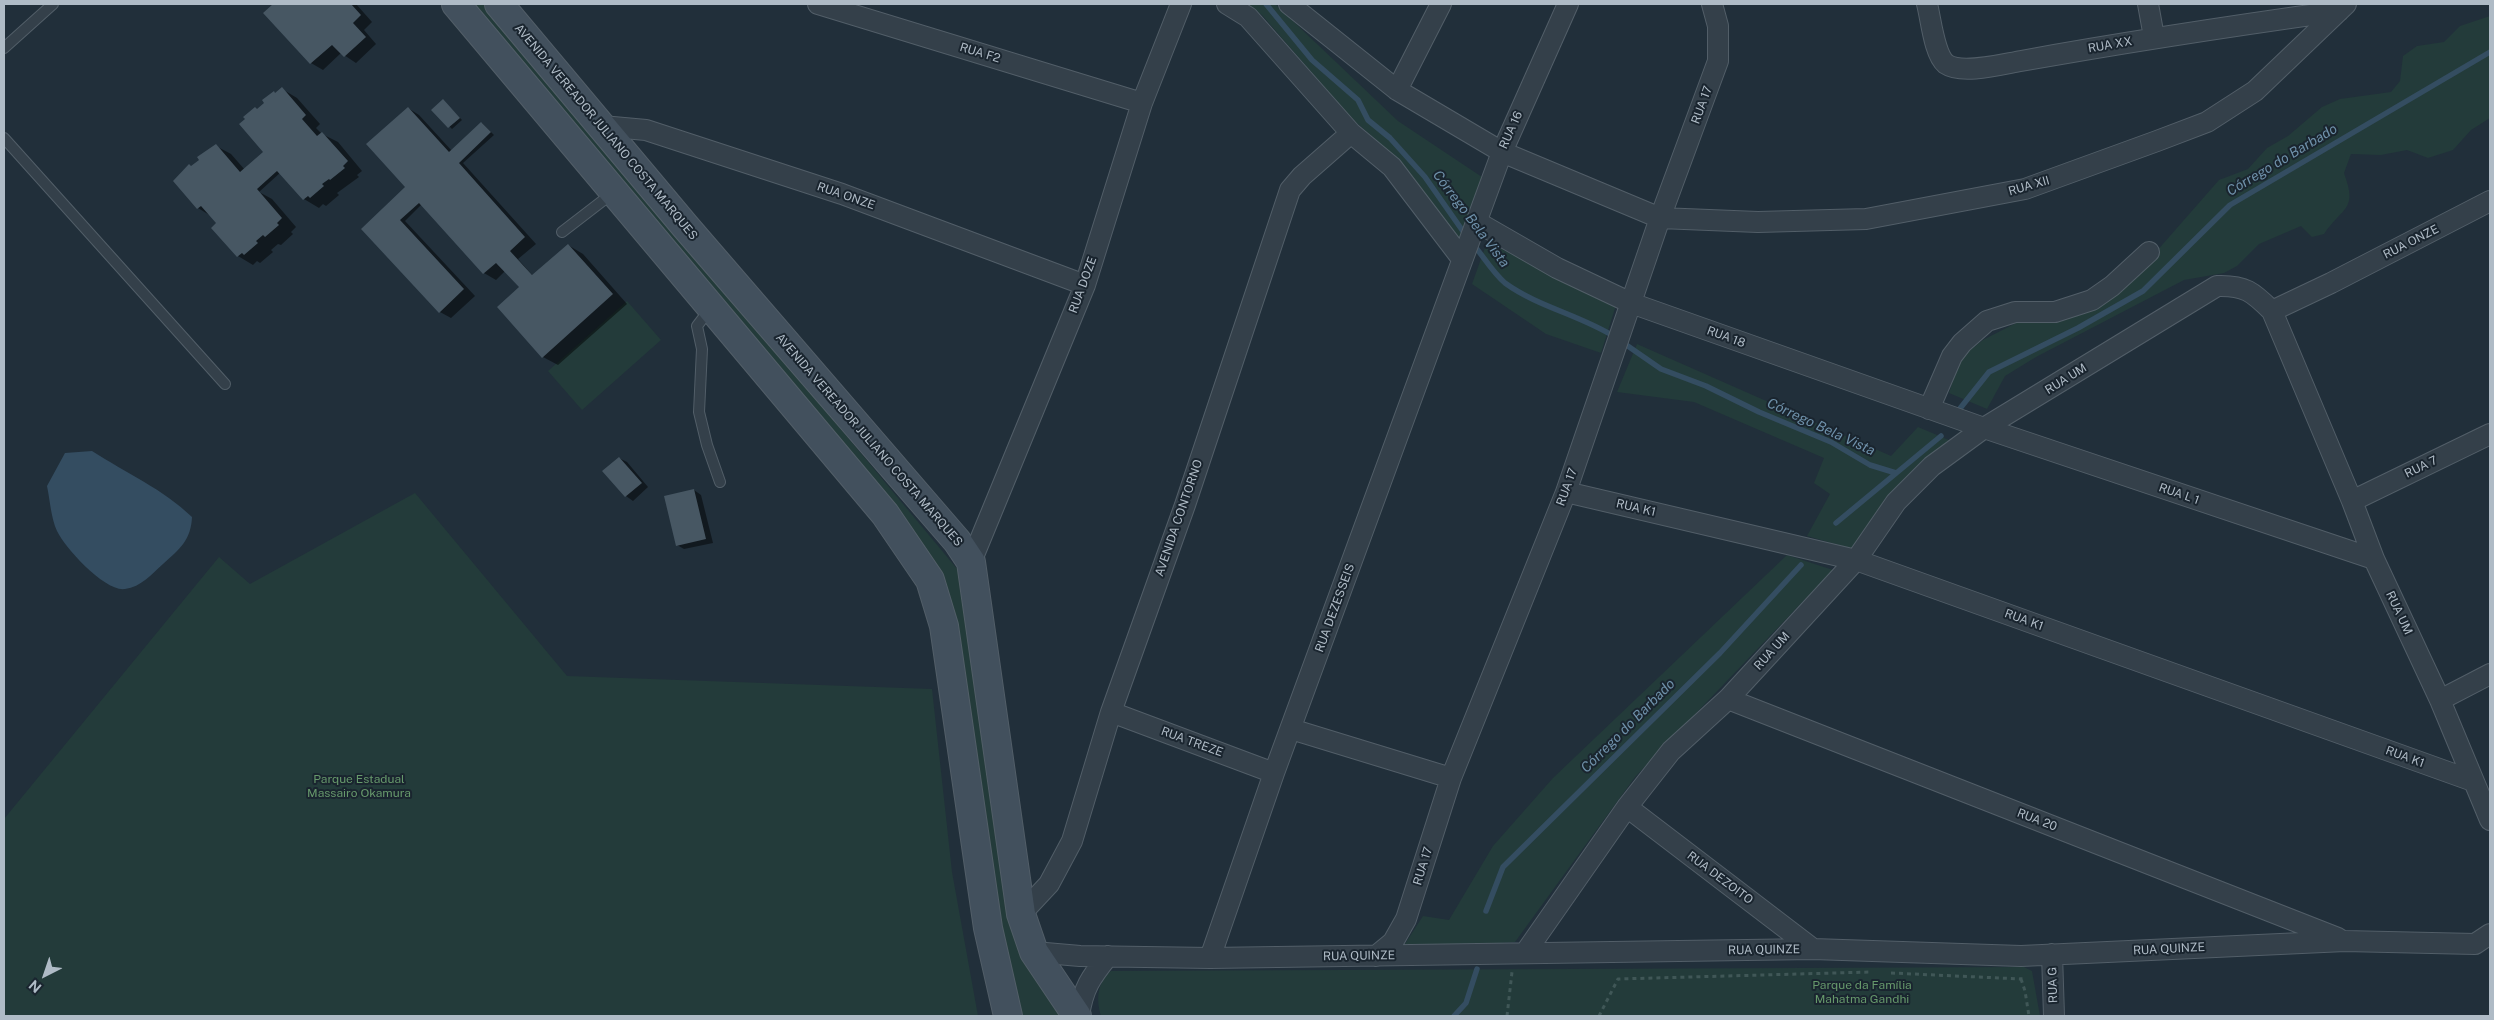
<!DOCTYPE html>
<html>
<head>
<meta charset="utf-8">
<style>
	body { margin:0 }
	#map { position:relative; width:2494px; height:1020px; overflow:hidden; background:#212f3a; font-family:"Public Sans",sans-serif }
	canvas { display:block }
	.frame { position:absolute; inset:0; border:5px solid #afbbc6; pointer-events:none }
	.north { position:absolute; left:20px; top:950px; width:50px; height:50px; -webkit-text-stroke:4px #1a252f; paint-order:stroke; rotate:221deg; font-size:14px; font-weight:700; line-height:20px; text-align:center; color:#afbbc6 }
	.north::after { content:''; display:block; margin:auto; width:18px; height:22px; background:#afbbc6; clip-path:polygon(50% 0,100% 100%,50% 72%,0 100%) }
</style>
</head>
<body>
<div id="map">
<canvas width="2494" height="1020"></canvas>
<div class="frame"></div>
<div class="north">N</div>
</div>
<script>
const g = document.querySelector('canvas').getContext('2d');
g.lineJoin = 'round';
function fillPath(path, color) { g.fillStyle = color; g.fill(path, 'evenodd'); }
function trace(path, color, width, dash) { g.strokeStyle = color; g.lineWidth = width; g.lineCap = dash ? 'butt' : 'round'; g.setLineDash(dash || []); g.stroke(path); }
function drawText(font, color, halo, rows, align = 'center') {
  g.font = font + ' "Public Sans",sans-serif'; g.lineWidth = 4; g.setLineDash([]); g.textBaseline = 'middle'; g.strokeStyle = halo; g.fillStyle = color; for (const [text, x, y, turn = 0] of rows) {
    g.save(); g.translate(x, y); g.rotate((+turn || 0) * Math.PI / 180); g.textAlign = isNaN(turn) ? turn : align; if (halo) g.strokeText(text, 0, 0); g.fillText(text, 0, 0); g.restore();
  }
}
const green = new Path2D(`
	M465 4H487L958 570 981 684 1003 885 1010 921 1062 1016H1016L947 598Z
	M1246 4H1275L1398 121 1482 177 1460 244 1387 150 1349 116 1262 15Z
	M2490 16V118L2471 130 2453 150 2428 158 2407 150 2381 155 2351 154 2344 173C2358 211 2343 206 2324 234L2312 237 2301 226 2259 244 2237 266 2224 273 2184 280 2036 357 2005 376 1987 409 1949 393 1960 358 1983 340 2018 322 2061 319 2120 293 2219 180 2248 169 2267 148 2288 136 2322 107 2340 99 2391 92 2400 81 2403 56 2417 46 2444 42 2460 26Z
	M1487 242 1616 305 1601 353 1546 334 1472 284Z
	M627 301 661 340 582 410 548 371Z
	M1637 344 1891 456 1918 427 1951 441 1853 549 1807 536 1830 494 1814 483 1824 458 1694 402 1617 392Z
	M415 493 567 676 932 689 952 872 978 1016H4V819L219 557 250 584Z
	M1787 555 1833 570 1635 777 1515 942 1401 950 1423 916 1449 920 1493 846 1553 778Z
	M2024 967 2032 971 2040 1016H1101C1096 999 1097 983 1111 971Z`);
const water = new Path2D(`
	M92 451C126 473 163 489 192 517 191 540 180 549 163 564 152 574 141 587 125 589 105 592 65 548 57 531 51 518 50 500 47 486L65 453Z`);
const shadow = new Path2D(`
	M275 4H356L372 22 364 30 376 44 356 63 341 53 323 70 311 63 265 13Z
	M282 89 297 98 320 124 316 128 322 134 338 142 362 171 357 175 359 177 337 193 339 195 326 206 323 204 319 208 304 199 281 172 259 192 272 199 296 227 291 232 293 234 281 245 278 244 271 250 273 252 260 263 257 261 253 265 238 256 218 223 211 216 198 208 180 174 189 165 192 167 216 146 231 154 245 170 265 152 258 110Z
	M443 101 462 120 452 129 433 110Z
	M408 108 419 115 452 151 482 123 494 135 463 163 536 244 518 259 533 276 568 245 583 254 627 304 558 365 543 357 521 287 505 271 496 280 484 273 422 204 405 221 475 296 451 318 440 312 362 229 407 187Z
	M619 458 627 462 648 487 633 501 626 496Z
	M694 490 701 495 713 543 684 549 677 545Z`);
const stream = new Path2D(`
	M1266 4 1312 60 1358 100 1368 120 1390 138 1425 177 1467 237
	M1473 244C1483 256 1493 273 1505 283 1538 307 1580 315 1615 337
	M1622 342 1661 369 1706 386 1759 412 1831 442 1870 465 1896 473
	M1958 411 1989 372 2078 328 2143 291 2230 205 2490 52
	M1836 523 1941 436
	M1486 911 1503 867 1720 653 1801 565
	M1454 1016 1466 1003 1477 969`);
const building = new Path2D(`
	M273 4H351L361 15 353 23 366 37 344 57 332 45 310 64 263 13Z
	M282 87 306 115 302 119 317 136 322 132 348 161 343 166 345 168 330 180 329 179 322 184 324 186 310 198 308 196 303 200 277 171 257 189 282 218 277 223 279 225 265 237 263 235 256 241 258 243 244 255 242 253 237 257 211 228 216 223 201 206 197 209 173 181 189 164 191 166 199 160 197 157 216 144 240 172 263 152 239 124 245 119 243 117 255 107 257 109 264 103 262 100 274 91 275 93Z
	M443 99 460 118 448 128 431 110Z
	M408 107 449 152 481 122 491 132 459 163 525 237 510 251 532 275 568 244 613 294 542 358 497 307 519 287 496 263 483 274 419 203 400 220 464 289 439 313 361 229 405 187 366 144Z
	M619 457 642 483 625 497 602 471Z
	M694 489 706 539 676 546 664 496Z`);
const path = new Path2D(`
	M1891 973 2021 979V975
	M2021 979 2025 991 2029 1016
	M1507 1016 1512 972
	M1599 1016 1618 979 1870 972`);
const service = new Path2D(`
	M4 48 53 4
	M4 138 225 384
	M562 232 614 192
	M710 309 697 326 702 349 699 412 707 445 720 482`);
const minor = new Path2D(`
	M818 4 1142 103
	M1227 4 1248 17 1351 133 1392 167 1462 259
	M1289 4 1397 90 1502 152 1660 218 1758 222 1866 219 2025 189 2157 141 2207 122 2255 91 2346 4
	M1927 4C1931 19 1934 54 1946 64 1962 75 2003 64 2021 61 2126 42 2232 26 2339 11
	M2148 4 2154 37
	M1397 90 1441 4
	M602 126 646 130 842 194 1085 285
	M1477 222 1557 268 1631 303 1984 428 2374 559
	M2272 311 2331 283 2490 201
	M1929 409 1952 356 1962 343 1987 321 2015 312H2055L2092 300 2112 286 2149 252
	M1566 492 1856 560 2473 781
	M2352 501 2490 434
	M971 562 1085 285 1142 103 1181 4
	M1728 699 2338 938
	M2440 700 2490 674
	M1111 712 1274 773
	M1291 729 1451 778
	M1627 807 1813 949
	M1021 914 1049 884 1072 841 1111 712 1185 505 1290 190 1302 176 1351 133
	M1034 952 1080 956 1210 958 1813 949 2021 956 2345 941 2475 944 2490 934
	M1525 953 1627 807 1671 751 1728 699 1856 560 1896 502 1932 466 1984 428 2217 286C2245 285 2253 292 2272 311L2352 501 2374 559 2440 700 2490 820
	M2052 954 2054 1016
	M1376 956 1393 942 1406 919 1451 778 1566 492 1660 218 1718 61V26L1712 4
	M1210 958 1274 773 1502 152 1568 4
	M1079 1016C1083 988 1091 977 1108 956`);
const secondary = new Path2D(`
	M456 4 885 514 930 580 944 626 988 928 1008 1016
	M499 4 685 226 957 541 971 562 1021 914 1034 952 1077 1016`);
const streetNames = [
	["RUA XX",2110,45,-10],
	["RUA F2",980,53,17],
	["RUA 17",1702,105,-70],
	["RUA 16",1511,130,-66],
	["AVENIDA VEREADOR JULIANO COSTA MARQUES",606,132,50],
	["RUA XII",2029,186,-16],
	["RUA ONZE",846,196,19],
	["RUA ONZE",2411,242,-27],
	["RUA DOZE",1083,285,-70],
	["RUA 18",1726,337,20],
	["RUA UM",2066,379,-32],
	["AVENIDA VEREADOR JULIANO COSTA MARQUES",869,440,49],
	["RUA 7",2421,467,-26],
	["RUA 17",1567,487,-70],
	["RUA L 1",2179,494,19],
	["RUA K1",1636,508,13],
	["AVENIDA CONTORNO",1179,518,-71],
	["RUA DEZESSEIS",1335,608,-70],
	["RUA UM",2399,613,65],
	["RUA K1",2024,620,20],
	["RUA UM",1772,651,-48],
	["RUA TREZE",1192,742,20],
	["RUA K1",2405,757,20],
	["RUA 20",2037,820,21],
	["RUA 17",1423,866,-73],
	["RUA DEZOITO",1720,878,37],
	["RUA QUINZE",2169,949,-3],
	["RUA QUINZE",1764,950,-1],
	["RUA QUINZE",1359,956,-1],
	["RUA G",2053,985,-92]
];
const parkNames = [
	["Parque Estadual",359,779],
	["Massairo Okamura",359,793],
	["Parque da Família",1862,985],
	["Mahatma Gandhi",1862,999]
];
const waterNames = [
	["Córrego do Barbado",2282,160,-31],
	["Córrego Bela Vista",1471,219,53],
	["Córrego Bela Vista",1821,427,25],
	["Córrego do Barbado",1628,726,-45]
];
fillPath(green, '#233b3a');
fillPath(water, '#344d61');
fillPath(shadow, '#0007');
trace(stream, '#344d61', 5.5);
fillPath(building, '#475763');
trace(service, '#525e68', 12);
trace(minor, '#525e68', 22);
trace(secondary, '#525e68', 30);
trace(path, '#405757', 3, [4, 4]);
trace(service, '#34404a', 10);
trace(minor, '#34404a', 20);
trace(secondary, '#42505d', 28);
drawText('12px', '#afbbc6', '#1a252f', streetNames);
drawText('12px', '#66986b', '#1a252f', parkNames);
drawText('italic 14px', '#6f91aa', '#1a252f', waterNames);
</script>
</body>
</html>
